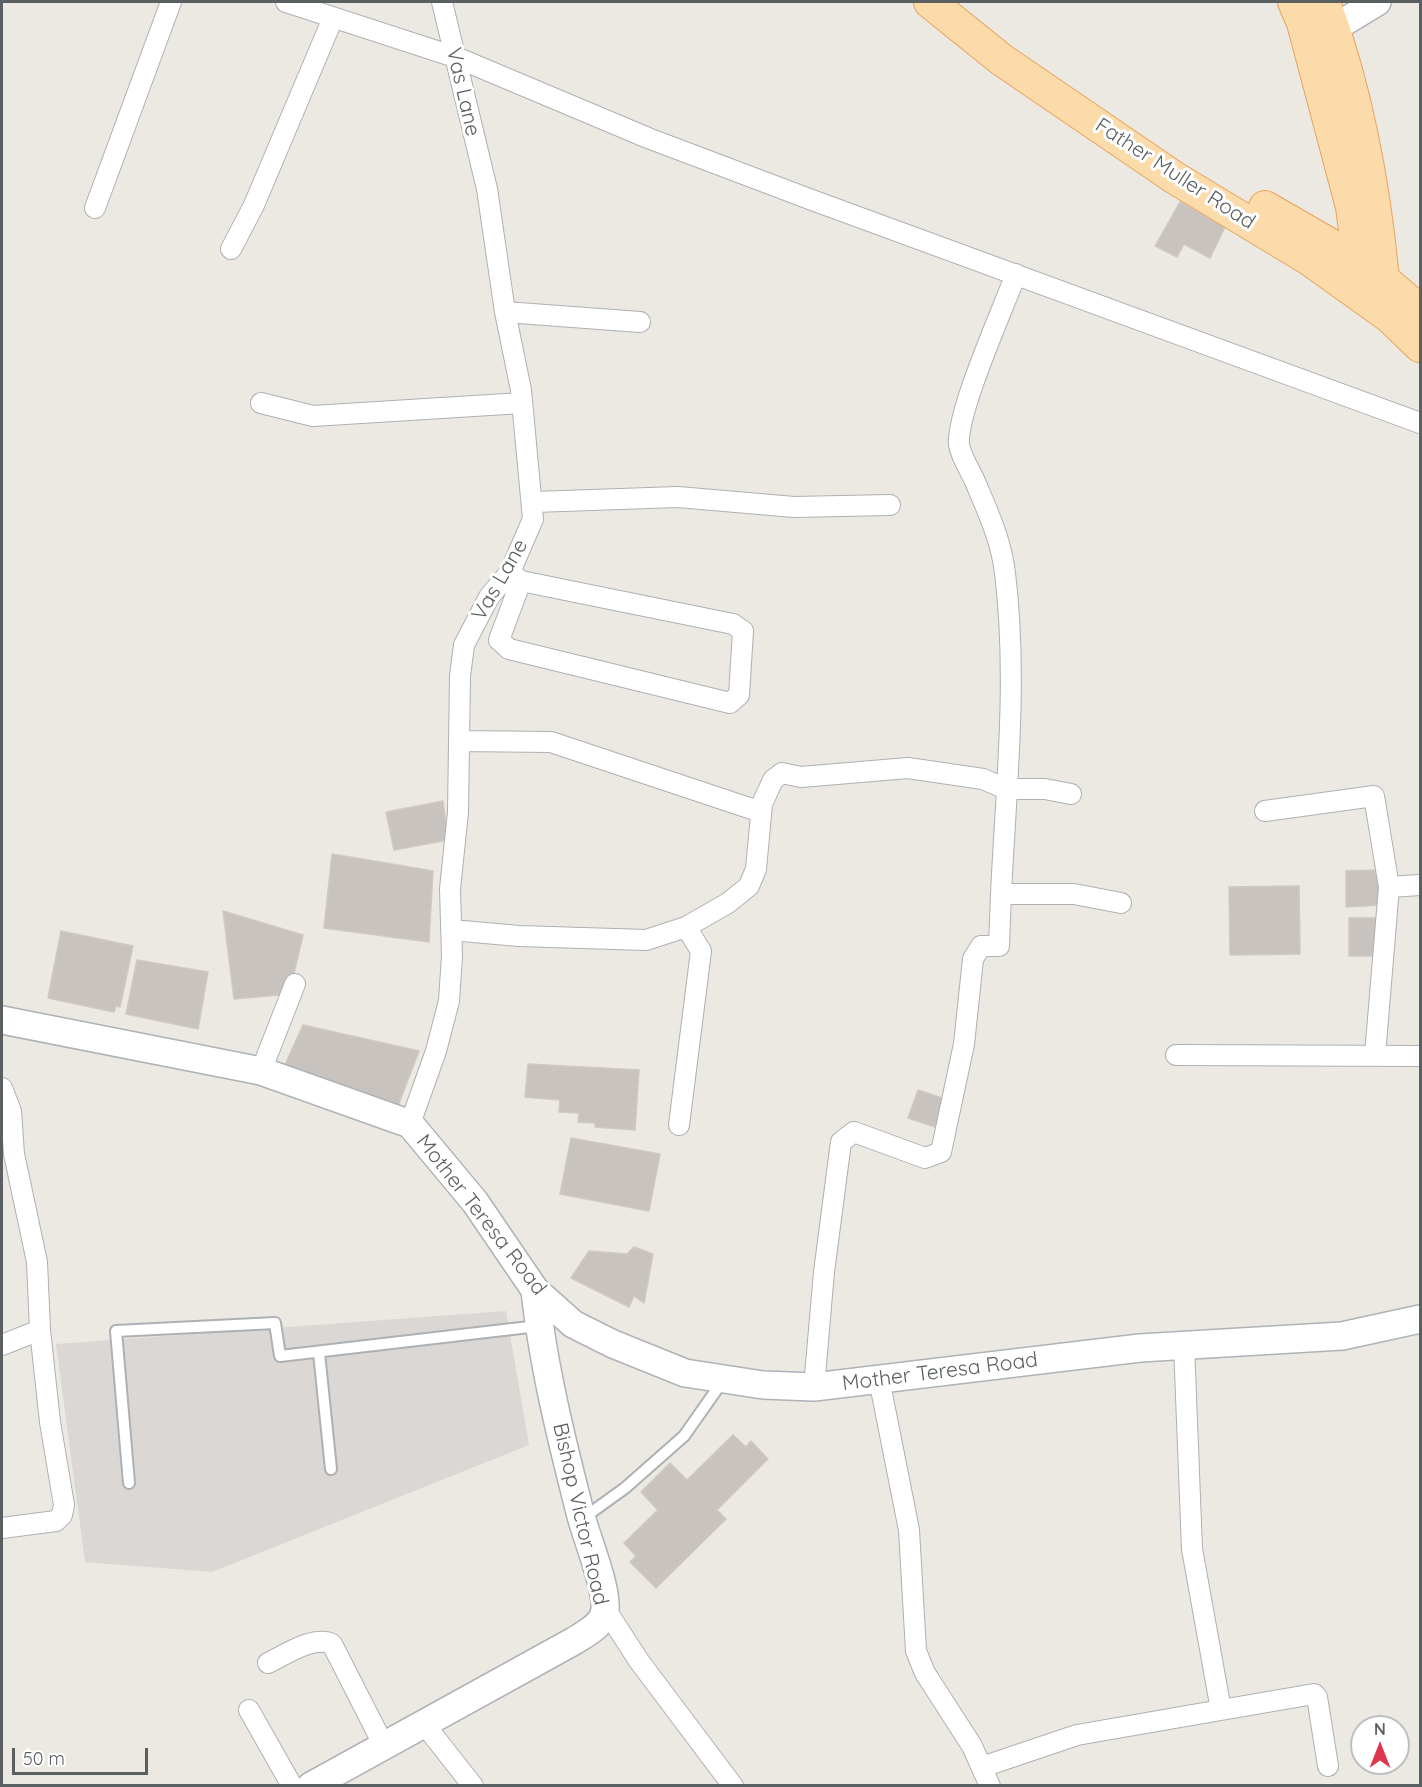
<!DOCTYPE html>
<html>
<head>
<meta charset="utf-8">
<style>
	body { margin:0 }
	#map { position:relative; width:1422px; height:1787px; overflow:hidden; background:#ece8e2; font-family:Quicksand,sans-serif }
	canvas { display:block }
	.frame { position:absolute; inset:0; border:3px solid #5a5f62; pointer-events:none }
	.north { position:absolute; left:1350px; top:1715px; width:60px; height:60px; box-sizing:border-box; background:#fff; border:2px solid #bdbfc0; border-radius:50%; rotate:0deg; font-size:16px; font-weight:700; line-height:24px; text-align:center; color:#5a5f62 }
	.north::after { content:''; display:block; margin:auto; width:21px; height:27px; background:#df354e; clip-path:polygon(50% 0,100% 100%,50% 72%,0 100%) }
	.scale { position:absolute; left:12px; top:1748px; width:136px; height:27px; box-sizing:border-box; border:3px solid #5a5f62; border-top:0; padding-left:8px; font-size:18px; line-height:21px; white-space:nowrap; color:#5a5f62; -webkit-text-stroke:4px #fff; paint-order:stroke }
</style>
</head>
<body>
<div id="map">
<canvas width="1422" height="1787"></canvas>
<div class="frame"></div>
<div class="north">N</div>
<div class="scale">50 m</div>
</div>
<script>
const g = document.querySelector('canvas').getContext('2d');
g.lineJoin = 'round';
function fillPath(path, color) { g.fillStyle = color; g.fill(path, 'evenodd'); }
function trace(path, color, width, dash) { g.strokeStyle = color; g.lineWidth = width; g.lineCap = dash ? 'butt' : 'round'; g.setLineDash(dash || []); g.stroke(path); }
function drawText(font, color, halo, rows, align = 'center') {
  g.font = font + ' Quicksand,sans-serif'; g.lineWidth = 6; g.setLineDash([]); g.textBaseline = 'middle'; g.strokeStyle = halo; g.fillStyle = color; for (const [text, x, y, turn = 0] of rows) {
    g.save(); g.translate(x, y); g.rotate((+turn || 0) * Math.PI / 180); g.textAlign = isNaN(turn) ? turn : align; if (halo) g.strokeText(text, 0, 0); g.fillText(text, 0, 0); g.restore();
  }
}
const industrial = new Path2D(`
	M506 1311 529 1445 212 1572 85 1562 56 1344Z`);
const building = new Path2D(`
	M1180 202 1225 227 1210 258 1184 244 1177 257 1155 246Z
	M443 801 448 840 394 850 386 812Z
	M332 854 433 871 429 942 324 928Z
	M1378 870 1381 905 1346 907V871Z
	M1299 886 1300 954 1230 955 1229 887Z
	M223 911 303 935 289 994 234 999Z
	M1349 918H1381V956H1349Z
	M61 931 133 946 120 1007 116 1006 114 1012 48 998Z
	M137 960 208 972 198 1029 126 1014Z
	M303 1025 419 1051 398 1106 284 1067Z
	M528 1064 639 1070 635 1130 595 1127V1123L578 1122 579 1113 559 1112 560 1100 525 1097Z
	M918 1090 951 1101 941 1129 908 1118Z
	M571 1138 660 1154 649 1211 560 1194Z
	M634 1247 653 1254 644 1303 634 1296 629 1307 571 1278 589 1251 627 1254Z
	M733 1435 746 1447 751 1441 768 1459 717 1510 726 1519 656 1588 630 1562 636 1556 624 1543 658 1510 641 1492 670 1463 687 1480Z`);
const lane = new Path2D(`
	M319 1353 331 1469
	M129 1483 116 1331 275 1323 280 1356 538 1326
	M582 1519 625 1488 684 1436 722 1382`);
const street = new Path2D(`
	M286 2 458 58 648 138 812 200 1420 423
	M95 208 171 2
	M231 249 254 205 333 18
	M1016 274C1003 309 956 413 959 445 961 456 969 469 974 479 987 510 1001 539 1005 573 1018 680 1006 787 1001 894H1074L1121 903
	M505 312 640 322
	M261 403 313 416 522 403
	M534 502 678 497 794 507 890 505
	M510 572 521 581 733 624 743 631 739 695 730 703 509 649 499 640 521 581
	M459 741 551 742 761 812
	M1265 811 1374 796 1389 887 1375 1055
	M1389 887 1420 885
	M451 930 519 936 646 940 686 927 728 903 749 886 756 869 762 804 773 780 782 773 801 777 908 768 983 779 1006 789H1045L1071 794
	M1176 1055 1420 1056
	M261 1071 295 984
	M2 1088 11 1111 14 1154 37 1262 40 1330 50 1422 64 1505 62 1515 56 1521 2 1528
	M410 1124 436 1051 449 1001 452 956 450 889 458 812 460 676 464 645 489 597 510 572 533 519 521 390 505 312 487 189 442 2
	M679 1125 701 951 686 927
	M2 1345 40 1330
	M879 1379 909 1530 916 1651 925 1673 972 1746 990 1786
	M814 1387 824 1272 841 1142 854 1132 925 1158 941 1152 964 1044 973 959 981 946H999L1001 894
	M606 1610 639 1661 733 1786
	M268 1663C285 1655 314 1635 332 1644L384 1746
	M249 1710 292 1786
	M1221 1710 1314 1694 1317 1697 1328 1766
	M425 1725 473 1786
	M982 1767 1077 1735 1221 1710 1192 1549 1184 1345`);
const secondary = new Path2D(`
	M1314 32 1334 28 1377 2
	M2 1020 261 1071 410 1124 475 1202 535 1290 573 1324 613 1344 685 1373 763 1385 814 1387 1140 1348 1342 1336 1420 1319
	M311 1786 574 1641C586 1633 604 1625 605 1609 607 1587 587 1539 581 1516 562 1442 543 1366 535 1290`);
const primary = new Path2D(`
	M930 2 1002 60 1175 178 1309 259 1390 317 1420 346
	M1294 2 1303 23 1352 207 1359 261 1350 272
	M1324 2C1357 91 1374 184 1383 279L1375 287
	M1265 207 1369 267 1420 311`);
const streetNames = [
	["Vas Lane",463,92,77],
	["Father Muller Road",1175,174,33],
	["Vas Lane",500,580,-60],
	["Mother Teresa Road",481,1215,52],
	["Mother Teresa Road",940,1372,-7],
	["Bishop Victor Road",580,1514,77]
];
fillPath(industrial, '#dbd7d4');
fillPath(building, '#c8c3bf');
trace(building, '#d0c8c1', 1.5);
trace(lane, '#adb1b4', 14);
trace(street, '#adb1b4', 22);
trace(secondary, '#aeb3b7', 30);
trace(primary, '#e9a35e', 34);
trace(lane, '#fff', 10);
trace(street, '#fff', 20);
trace(secondary, '#fff', 27);
trace(primary, '#fadba9', 32);
drawText('21px', '#5a5f62', '#fff', streetNames);
</script>
</body>
</html>
